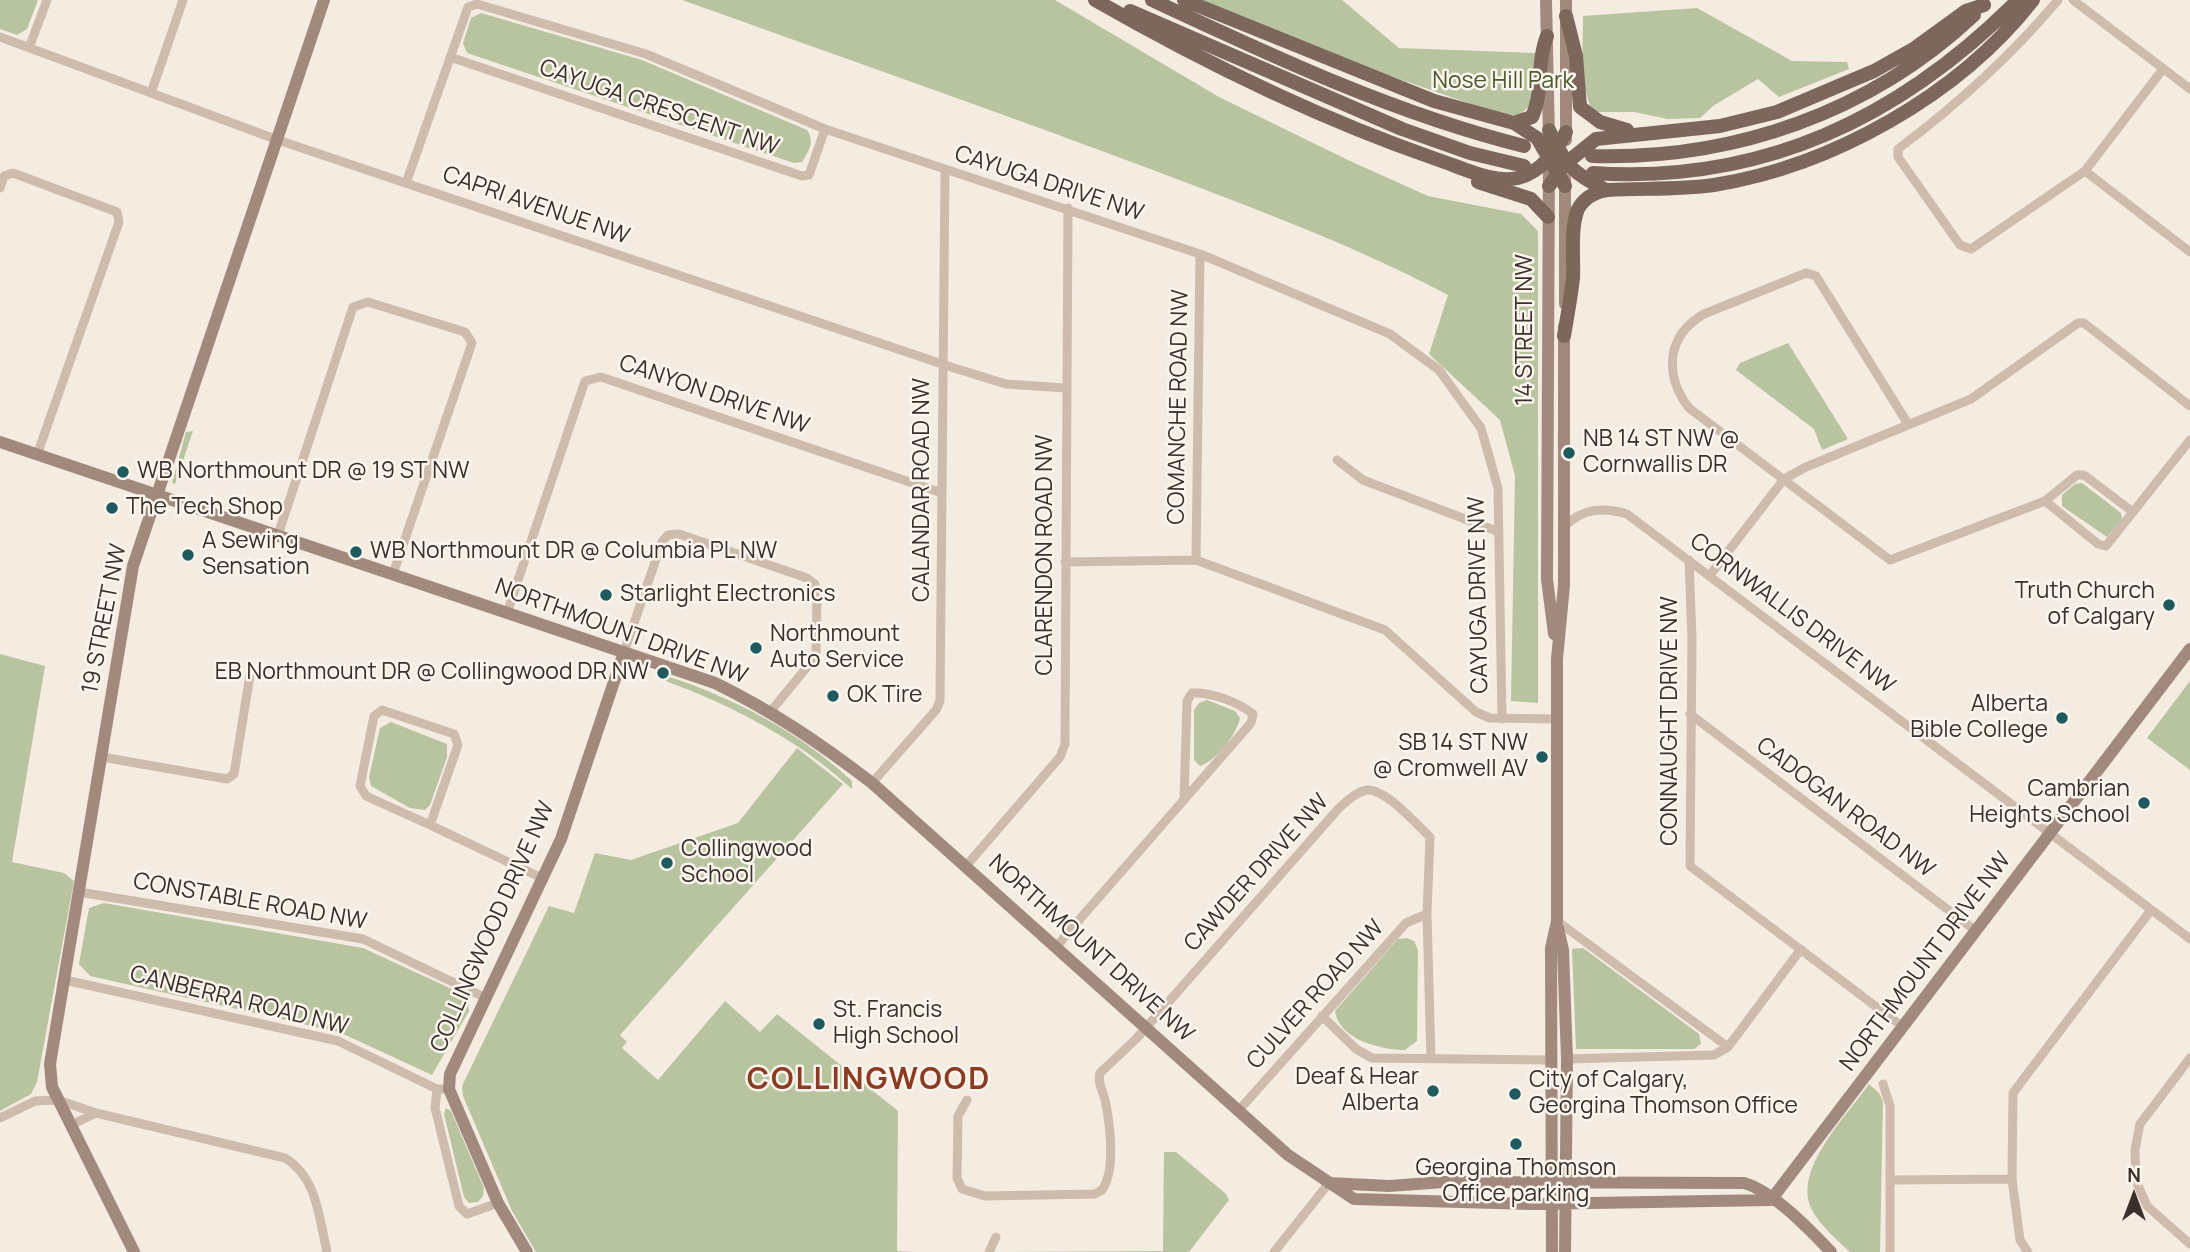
<!DOCTYPE html>
<html>
<head>
<meta charset="utf-8">
<style>
	body { margin:0 }
	#map { position:relative; width:2190px; height:1252px; overflow:hidden; background:#f4ebe1; font-family:Manrope,sans-serif }
	canvas { display:block }
	.north { position:absolute; left:2099px; top:1161px; width:70px; height:70px; -webkit-text-stroke:5px #fbf5ee; paint-order:stroke; rotate:0deg; font-size:19px; font-weight:700; line-height:28px; text-align:center; color:#3b302b }
	.north::after { content:''; display:block; margin:auto; width:24px; height:32px; background:#3b302b; clip-path:polygon(50% 0,100% 100%,50% 72%,0 100%) }
</style>
</head>
<body>
<div id="map">
<canvas width="2190" height="1252"></canvas>
<div class="north">N</div>
</div>
<script>
const g = document.querySelector('canvas').getContext('2d');
g.lineJoin = 'round';
function fillPath(path, color) { g.fillStyle = color; g.fill(path, 'evenodd'); }
function trace(path, color, width, dash) { g.strokeStyle = color; g.lineWidth = width; g.lineCap = dash ? 'butt' : 'round'; g.setLineDash(dash || []); g.stroke(path); }
function drawText(font, color, halo, rows, align = 'center') {
  g.font = font + ' Manrope,sans-serif'; g.lineWidth = 5; g.setLineDash([]); g.textBaseline = 'middle'; g.strokeStyle = halo; g.fillStyle = color; for (const [text, x, y, turn = 0] of rows) {
    g.save(); g.translate(x, y); g.rotate((+turn || 0) * Math.PI / 180); g.textAlign = isNaN(turn) ? turn : align; if (halo) g.strokeText(text, 0, 0); g.fillText(text, 0, 0); g.restore();
  }
}
const green = new Path2D(`
	M0 0H38L27 29 17 35 0 29Z
	M682 0H1055L1219 97 1348 160 1428 196 1521 214 1538 231V703L1511 701 1515 476 1500 420 1429 354 1448 295C1356 246 1258 210 1161 173 1002 113 841 57 682 0Z
	M1198 0H1342L1399 48 1536 53 1533 103 1518 116 1491 111 1382 73Z
	M1697 8 1792 61 1847 62 1849 69 1779 97 1758 79 1713 106 1700 118 1668 119 1634 112H1597L1590 106 1582 79 1583 16Z
	M481 13 642 60 807 130C815 142 809 151 802 162L794 163 467 53 463 43 471 18Z
	M1788 343 1848 439 1822 450 1814 429 1736 370 1740 363Z
	M193 431 175 484 172 483 186 432Z
	M2082 483 2121 513 2122 519 2107 537 2062 506V495L2075 484Z
	M0 654 45 666 12 862 64 873 74 881 37 1082 31 1094 0 1111Z
	M664 675C734 698 798 731 852 781V789C796 738 733 706 663 680Z
	M2190 681V770L2147 738Z
	M1207 700 1235 711 1240 718C1237 734 1216 761 1200 766L1194 760V710L1199 703Z
	M391 722 447 744V757L430 805 425 810 410 808 371 786 369 777 380 728Z
	M797 748 843 784 620 1035 627 1042 622 1048 658 1080 725 1001 760 1032 777 1014 898 1111 897 1251 914 1252H536L512 1211 463 1096 462 1086 549 906 574 913 595 853 631 860 738 823Z
	M104 903 363 948 467 996 469 1011 432 1075 339 1032 90 976 79 964 89 908Z
	M1407 938 1414 941 1418 950 1417 1041 1405 1050C1382 1050 1339 1040 1335 1011L1398 939Z
	M1583 948 1699 1034 1701 1044 1694 1049H1576L1572 949Z
	M1869 1084 1879 1093 1883 1101 1880 1252H1850C1837 1240 1822 1227 1813 1212 1790 1171 1847 1116 1869 1084Z
	M446 1108 451 1111 484 1188 483 1196 478 1202 469 1203 464 1197 444 1114Z
	M1164 1152H1176L1226 1194 1229 1200 1189 1252H1003L1163 1251Z`);
const street = new Path2D(`
	M2058 0C2010 57 1958 104 1898 149V157L1960 245 1971 249 2085 171 2190 252
	M2073 0 2190 89
	M0 37 278 140 954 368 1006 384 1065 388
	M29 48 47 0
	M450 57 802 176 809 175 825 129
	M151 93 183 0
	M2085 171 2163 69
	M406 183 468 7 477 4 646 54 825 129 1200 254 1390 334 1439 370 1481 428 1498 488 1502 719
	M0 188 4 176 13 173 117 212 119 222 37 455
	M1908 424 1816 276 1806 273 1704 314C1666 336 1664 375 1689 408L1890 560 2045 501 2077 475H2084L2133 512
	M1337 460 1363 480 1499 532
	M2045 501 2098 544 2106 546 2190 440
	M1564 527C1582 508 1603 507 1627 514L2190 939
	M278 535 353 307 368 302 465 332 472 343 393 574
	M1196 560 1200 254
	M1689 560 1692 639 1690 866 1903 1027
	M1065 562 1196 560 1385 630 1476 712 1490 718 1557 719
	M1710 575 1784 479 1806 467 1971 399 2078 323H2084L2190 406
	M507 613 585 381 601 377 942 493
	M624 652 662 542 668 535 679 534 807 578 815 584 817 594 816 656 771 711
	M382 710 454 734 458 745 430 825 366 796 360 786 374 716Z
	M1690 714 1976 931
	M102 757 227 779 234 774 250 675
	M872 783 936 710 940 701 945 171
	M430 825 544 879
	M966 866 1060 757 1065 744 1068 208
	M79 892 363 939 486 998
	M1557 921 1728 1047
	M1057 947 1065 936 1251 723 1253 714C1238 702 1211 692 1192 693L1187 701 1184 800
	M65 980 338 1041 437 1089H449
	M1322 1016 1356 1049 1372 1058 1551 1060
	M2190 1058 2140 1124 2135 1150 2136 1181 2147 1206 2190 1244
	M1567 1059 1714 1055 1728 1047 1801 949
	M1883 1084 1890 1106V1252
	M437 1089 435 1108 459 1206 467 1214 498 1203
	M967 1100 958 1116 957 1178 962 1189 985 1196 1095 1194 1102 1190C1116 1170 1110 1127 1106 1104 1104 1093 1097 1083 1100 1073L1136 1039 1339 808C1347 801 1356 792 1367 790 1385 788 1417 825 1430 837L1427 914 1431 1059
	M1239 1110 1406 923 1427 914
	M0 1118 35 1101 58 1100 96 1113 285 1158C317 1177 319 1218 327 1252
	M71 1125 96 1113
	M1891 1180 2012 1179
	M989 1252 996 1237
	M1274 1252 1329 1183
	M2028 1252 2020 1240 2012 1179 2013 1093 2151 910`);
const secondary = new Path2D(`
	M1546 0 1549 138
	M1566 140V0
	M1549 156 1547 579 1554 634
	M1565 304V179
	M0 442 715 683C774 712 820 743 872 783L1288 1155 1354 1199 1532 1204 1771 1200 2190 649
	M1558 928 1563 950 1567 1059 1565 1252
	M1329 1183 1389 1186 1444 1182 1744 1183C1773 1191 1810 1230 1831 1252
	M134 1252 52 1087 50 1064 133 566 324 0
	M527 1252 498 1203 449 1089 450 1074 561 839 624 652
	M1552 1252 1551 948 1557 921V659L1564 585V326`);
const primary = new Path2D(`
	M1095 0C1205 63 1317 118 1436 159 1461 167 1492 184 1518 178 1541 172 1557 151 1566 132
	M1152 0C1272 56 1395 114 1524 146
	M1184 0 1434 101 1514 123 1532 117C1544 91 1536 63 1547 36
	M1130 11 1402 129 1470 153 1524 166
	M1566 16 1576 56 1580 107 1600 122 1627 130
	M1514 123 1537 138 1565 186
	M1549 130C1567 167 1570 171 1606 190
	M1592 156C1733 160 1870 113 1974 15
	M1593 173C1763 184 1900 118 2018 0
	M1478 182 1531 199 1548 217
	M1549 186 1565 164 1596 139 1720 126 1777 112 1874 71 1915 48 1966 11 1984 5
	M1564 336C1567 317 1571 297 1573 278 1574 258 1570 229 1578 209 1578 208 1583 202 1584 201 1590 195 1599 191 1608 190 1643 188 1678 190 1714 185 1832 166 1959 95 2033 0`);
const markers = [
	[1569,453,7,"#1f5a5e"],
	[123,472,7,"#1f5a5e"],
	[112,508,7,"#1f5a5e"],
	[356,552,7,"#1f5a5e"],
	[188,555,7,"#1f5a5e"],
	[606,595,7,"#1f5a5e"],
	[2169,605,7,"#1f5a5e"],
	[756,648,7,"#1f5a5e"],
	[663,673,7,"#1f5a5e"],
	[833,696,7,"#1f5a5e"],
	[2062,718,7,"#1f5a5e"],
	[1542,757,7,"#1f5a5e"],
	[2144,803,7,"#1f5a5e"],
	[667,863,7,"#1f5a5e"],
	[819,1024,7,"#1f5a5e"],
	[1433,1091,7,"#1f5a5e"],
	[1515,1094,7,"#1f5a5e"],
	[1516,1144,7,"#1f5a5e"]
];
const parkNames = [
	["Nose Hill Park",1503,82]
];
const streetNames = [
	["CAYUGA CRESCENT NW",659,108,19],
	["CAYUGA DRIVE NW",1049,184,18],
	["CAPRI AVENUE NW",536,206,19],
	["14 STREET NW",1526,330,-90],
	["CANYON DRIVE NW",714,395,19],
	["COMANCHE ROAD NW",1179,407,-89],
	["CALANDAR ROAD NW",923,490,-90],
	["CLARENDON ROAD NW",1046,555,-90],
	["CAYUGA DRIVE NW",1479,595,-91],
	["CORNWALLIS DRIVE NW",1792,614,37],
	["19 STREET NW",105,619,-79],
	["NORTHMOUNT DRIVE NW",621,632,20],
	["CONNAUGHT DRIVE NW",1671,721,-90],
	["CADOGAN ROAD NW",1845,808,37],
	["CAWDER DRIVE NW",1257,873,-48],
	["CONSTABLE ROAD NW",250,902,10],
	["COLLINGWOOD DRIVE NW",493,927,-66],
	["NORTHMOUNT DRIVE NW",1091,949,42],
	["NORTHMOUNT DRIVE NW",1926,962,-53],
	["CULVER ROAD NW",1316,995,-48],
	["CANBERRA ROAD NW",239,1001,14]
];
const poiNames = [
	["NB 14 ST NW @",1583,440],
	["Cornwallis DR",1583,466],
	["WB Northmount DR @ 19 ST NW",137,472],
	["The Tech Shop",126,508],
	["A Sewing",202,542],
	["Sensation",202,568],
	["WB Northmount DR @ Columbia PL NW",370,552],
	["Truth Church",2155,592,"right"],
	["of Calgary",2155,618,"right"],
	["Starlight Electronics",620,595],
	["Northmount",770,635],
	["Auto Service",770,661],
	["EB Northmount DR @ Collingwood DR NW",649,673,"right"],
	["OK Tire",847,696],
	["Alberta",2048,705,"right"],
	["Bible College",2048,731,"right"],
	["SB 14 ST NW",1528,744,"right"],
	["@ Cromwell AV",1528,770,"right"],
	["Cambrian",2130,790,"right"],
	["Heights School",2130,816,"right"],
	["Collingwood",681,850],
	["School",681,876],
	["St. Francis",833,1011],
	["High School",833,1037],
	["Deaf & Hear",1419,1078,"right"],
	["Alberta",1419,1104,"right"],
	["City of Calgary,",1529,1081],
	["Georgina Thomson Office",1529,1107],
	["Georgina Thomson",1516,1169,"center"],
	["Office parking",1516,1195,"center"]
];
const districtNames = [
	["COLLINGWOOD",869,1081]
];
fillPath(green, '#b8c4a0');
trace(street, '#cdbbac', 9);
trace(secondary, '#a18a7d', 12);
trace(primary, '#7d675c', 14);
for (const [x, y, r, color] of markers) { const dot = new Path2D(); dot.arc(x, y, r, 0, 2 * Math.PI); g.fillStyle = color; g.fill(dot); trace(dot, '#fbf5ee', 2.5); }
drawText('23px', '#4a5a2e', '#fbf5ee', parkNames);
drawText('23px', '#3b302b', '#fbf5ee', streetNames);
drawText('23px', '#3b302b', '#fbf5ee', poiNames, 'left');
g.letterSpacing = '2px';
drawText('bold 30px', '#8c3b22', '#fbf5ee', districtNames);
g.letterSpacing = '0px';
</script>
</body>
</html>
